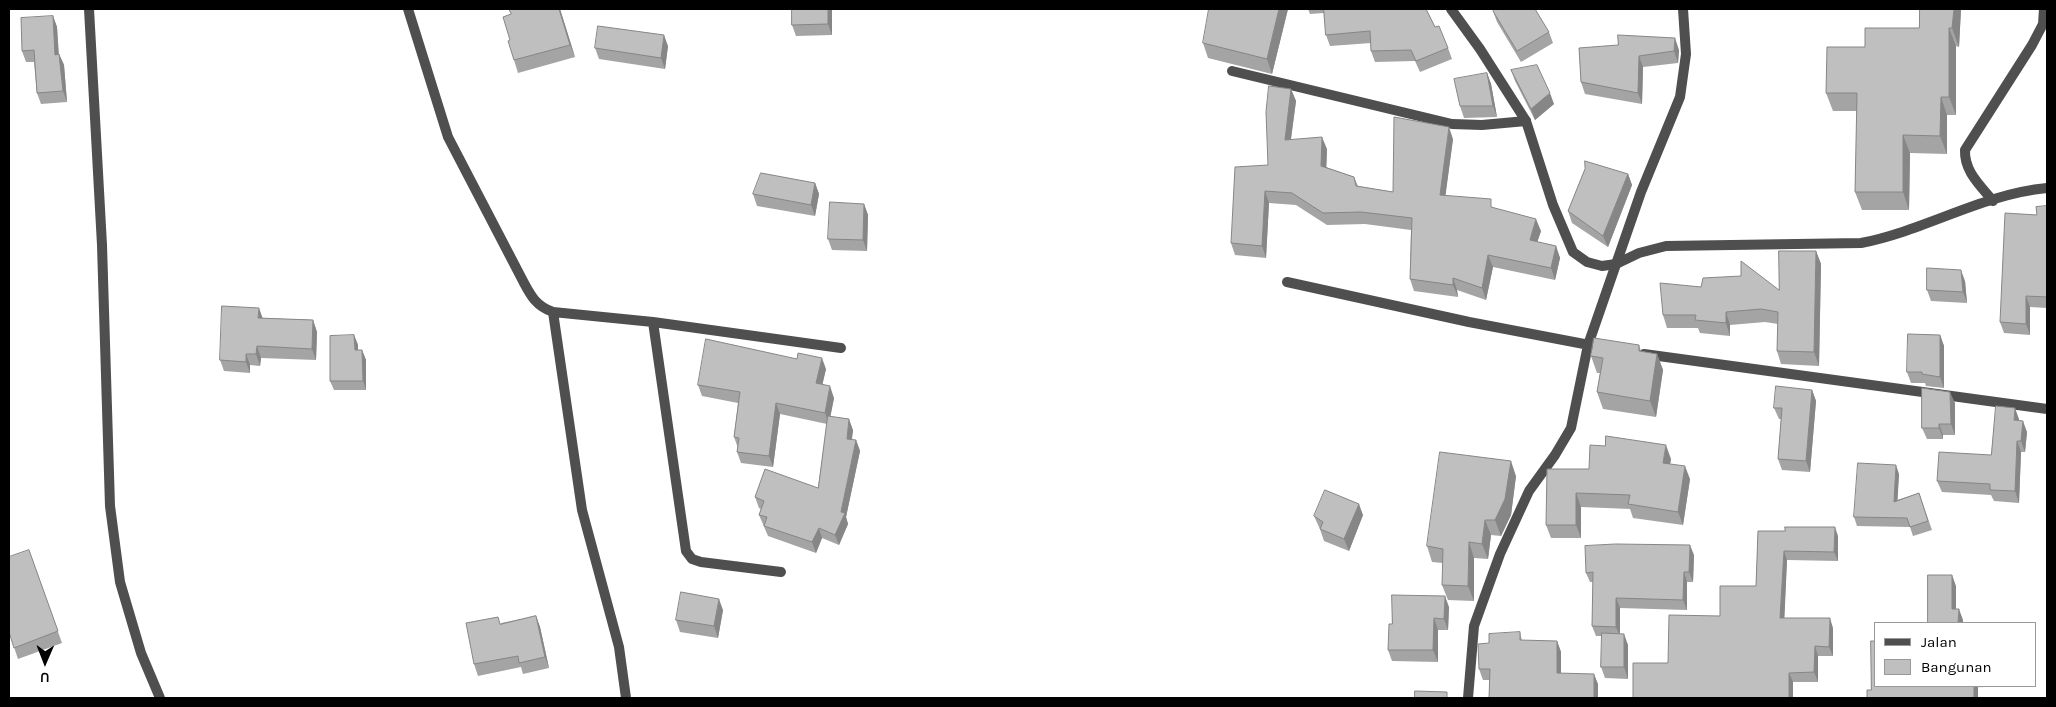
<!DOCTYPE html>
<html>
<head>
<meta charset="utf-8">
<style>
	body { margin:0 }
	#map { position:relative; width:2056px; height:707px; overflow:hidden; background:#fff; font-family:Karla,sans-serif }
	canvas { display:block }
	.frame { position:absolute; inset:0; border:10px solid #000; pointer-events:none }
	.legend { position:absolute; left:1874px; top:622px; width:162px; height:65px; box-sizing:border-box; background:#fff; border:1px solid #999; margin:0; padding:6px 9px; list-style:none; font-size:15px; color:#000 }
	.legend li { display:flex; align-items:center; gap:10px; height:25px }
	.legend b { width:25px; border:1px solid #999 }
	.north { position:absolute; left:20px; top:637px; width:50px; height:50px; -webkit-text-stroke:4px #fff; paint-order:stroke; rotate:181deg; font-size:14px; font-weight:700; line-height:20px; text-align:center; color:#000 }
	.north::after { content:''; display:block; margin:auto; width:18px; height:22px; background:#000; clip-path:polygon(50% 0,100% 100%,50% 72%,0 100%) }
</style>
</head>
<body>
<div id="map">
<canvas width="2056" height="707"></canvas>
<div class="frame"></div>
<ul class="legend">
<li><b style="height:6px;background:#4f4f4f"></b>Jalan</li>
<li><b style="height:14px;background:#bfbfbf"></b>Bangunan</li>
</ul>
<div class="north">U</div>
</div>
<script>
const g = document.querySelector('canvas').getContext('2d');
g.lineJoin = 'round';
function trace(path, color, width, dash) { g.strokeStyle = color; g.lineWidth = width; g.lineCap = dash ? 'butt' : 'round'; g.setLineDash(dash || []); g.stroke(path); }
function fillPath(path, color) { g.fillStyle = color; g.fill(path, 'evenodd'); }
const service = new Path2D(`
	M1993 201C1980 185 1964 171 1965 150L2032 45 2043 24 2044 9`);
const minor = new Path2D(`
	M89 9 102 245 110 506 120 582 141 653 160 698
	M408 9 448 137 523 281C531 296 536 306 553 312L653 322 841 348
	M1232 71 1452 124 1482 125 1526 121
	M1287 282 1469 322 1605 348
	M553 312 582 510 619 647 626 698
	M653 322 686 551 692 559 701 562 781 572
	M1644 354 2047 409
	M1468 698 1474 626 1500 554 1529 491 1555 455 1571 428 1588 345 1641 192 1680 97 1686 54 1683 9`);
const tertiary = new Path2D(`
	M1451 9 1480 49 1526 121 1553 205 1573 252 1587 262 1602 266 1616 264 1639 253 1666 246 1861 243C1924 231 1982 194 2047 188`);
const wall = new Path2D(`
	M560 9 575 57 518 73 514 60 510 40 511 14Z
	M792 9H832V35L796 36 792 25Z
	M1288 9 1272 74 1208 58 1203 43Z
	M1308 9H1426L1435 27 1448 48 1452 59 1420 72 1415 61 1375 62 1371 51V43L1330 46 1326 35 1324 13 1310 14Z
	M1961 9 1959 47 1956 46V115H1947V154L1910 153 1909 210H1862L1855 192 1857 111H1833L1826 93 1865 47 1919 28Z
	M1493 11 1549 32 1553 43 1521 62 1497 22Z
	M53 16 57 27 59 54 64 65 67 102 41 104 37 93 34 62H26L22 51Z
	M668 46 665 69 599 59 595 48Z
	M1579 48 1679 50 1678 63 1643 67 1642 104 1585 94 1581 82Z
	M1511 70 1554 104 1535 120 1515 81Z
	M1487 73 1491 84 1497 117 1464 118 1460 106Z
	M1291 89 1296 101 1291 140 1327 149 1326 167 1354 177 1358 186 1393 192 1453 139 1445 196 1494 208 1541 231 1537 242 1556 246 1560 258 1555 280 1493 267 1486 300 1457 290 1458 297 1414 291 1410 279 1411 230 1365 224 1327 225 1296 205 1269 203 1266 258 1235 255 1231 243 1268 165Z
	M1585 169 1628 174 1632 185 1608 247 1572 223 1568 211Z
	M815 183 819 194 815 216 757 206 753 194Z
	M864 204 868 215 867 251 832 250 828 239Z
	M2047 206V308L2030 307V335L2004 333 2000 322 2037 215Z
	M1816 251 1821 264 1819 366 1781 364 1777 351 1778 324 1765 322 1730 325V336L1700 333 1698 328H1667L1663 315 1779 290Z
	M1965 281 1967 303 1931 301 1927 290Z
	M262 318 313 320 317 332 316 360 261 358 260 366 250 365V373L224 371 220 360Z
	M354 335 358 345V350H362L366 360V390H334L330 381Z
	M1940 335 1944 346V388L1926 386 1925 383H1911L1907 372Z
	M1639 345 1641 351 1657 354 1663 370 1656 417 1603 409 1597 392 1600 373H1597L1591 356Z
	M826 369 822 385 834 398 830 417 853 430 852 440H856L860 451 846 517 848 524 839 545 822 538 816 553 768 536 759 515 761 509 759 508 755 497 818 488 827 424 780 414 773 467 741 463 737 452 738 448 734 437 738 403 702 396 698 385Z
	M1812 390 1816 401 1810 472 1782 470 1778 459 1781 419H1779L1774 408Z
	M1955 403V435H1943V439H1927L1922 428Z
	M2019 419V421L2027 432 2025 452H2021L2019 503 1994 501 1991 495 1942 492 1937 481 1991 455Z
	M1671 459 1670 464 1690 479 1683 525 1633 518 1630 509 1581 507V538H1551L1546 525 1589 469Z
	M1899 474 1897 500 1919 493 1932 530 1913 536 1910 527 1857 526 1854 517Z
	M1516 476 1511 515 1501 536 1491 535 1488 559 1474 558V601L1448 600 1442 585 1443 563 1432 562 1427 546Z
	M1363 515 1349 551 1324 541 1320 529 1319 527 1314 516Z
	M1758 531 1838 536V561L1787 560 1784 618 1833 628V656H1818V682H1793L1668 663 1720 616 1756 586Z
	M29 550 62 643 18 659 9 632Z
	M1694 555 1693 582H1687V610L1620 608V634L1628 645V679L1605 678 1601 667 1602 636H1596L1592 626 1593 582H1590L1586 573Z
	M1449 607 1448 630H1438V662L1392 661 1388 650 1392 624Z
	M723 610 718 638 680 632 676 620Z
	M536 616 540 627 549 668 523 674 521 667 478 676 474 664 501 623Z
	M1520 632 1522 641H1557L1561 652V674L1598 684V698H1489V680H1483L1479 669 1489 643Z
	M1875 686H1986V687L1871 690Z`);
const shadedWall = new Path2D(`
	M559 9H560L575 57 570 45Z
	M828 9H832V35L828 24Z
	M1279 9H1288L1272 74 1267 59Z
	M1954 9H1961L1959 47 1952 28Z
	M53 16 57 27 59 66 55 55Z
	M1949 28 1956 46V115L1949 97Z
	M664 35 668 46 665 69 661 58Z
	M1675 38 1679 50 1678 63 1674 51Z
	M59 54 64 65 67 102 63 91Z
	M1639 56 1643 67 1642 104 1638 93Z
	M1487 73 1491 84 1497 117 1493 106Z
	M1291 89 1296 101 1289 152 1285 140Z
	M1550 93 1554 104 1535 120 1531 109Z
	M1941 97 1947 115V154L1940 136Z
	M1449 127 1453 139 1444 207 1440 195Z
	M1903 135 1910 153 1909 210 1903 192Z
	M1322 137 1327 149 1326 178 1321 166Z
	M1628 174 1632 185 1608 247 1603 236Z
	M815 183 819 194 815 216 811 205Z
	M1265 191 1269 203 1266 258 1262 246Z
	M864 204 868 215 867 251 863 240Z
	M1536 219 1541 231 1534 252 1530 240Z
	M1556 246 1560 258 1555 280 1551 268Z
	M1816 251 1821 264 1819 366 1814 352Z
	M1488 255 1493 267 1486 300 1482 288Z
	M1961 270 1965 281 1967 303 1963 292Z
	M1453 278 1457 290 1458 297 1453 285Z
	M2026 296 2030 307V335L2026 324Z
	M259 308 263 319 258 318Z
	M1726 312 1730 325V336L1726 323Z
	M313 320 317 332 316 360 312 349Z
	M354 335 358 345V360L355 350Z
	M1940 335 1944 346V388L1940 377Z
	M257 346 261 358 260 366 256 354Z
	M362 350 366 360V390L363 381Z
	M246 354 250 365V373L246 362Z
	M1657 354 1663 370 1656 417 1650 401Z
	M822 358 826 369 820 395 816 383Z
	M830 386 834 398 829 424 825 413Z
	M1812 390 1816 401 1810 472 1806 461Z
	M1950 392 1955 403V435L1951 424Z
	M776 403 780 414 773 467 769 456Z
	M2015 408 2019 419 2018 432 2014 420Z
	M849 419 853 430 850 450 847 439Z
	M2023 421 2027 432 2025 452 2021 441Z
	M1939 424 1943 435V439L1939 428Z
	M856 440 860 451 846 517 848 524 839 545 835 535 841 512Z
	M2017 441 2021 452 2019 503 2015 491Z
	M1666 445 1671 459 1668 476 1663 463Z
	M1511 461 1516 476 1511 515 1501 536 1495 520Z
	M1896 465 1899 474 1897 510 1894 502Z
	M1685 466 1690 479 1683 525 1678 512Z
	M1576 493 1581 507V538L1576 525Z
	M1359 504 1363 515 1349 551 1344 539Z
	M1485 520 1491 535 1488 559 1482 544Z
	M1835 527 1838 536V561L1834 552Z
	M819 528 822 538 816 553 812 542Z
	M1469 542 1474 558V601L1468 586Z
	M1690 545 1694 555 1693 582 1689 572Z
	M1784 551 1787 560 1784 628 1780 618Z
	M1684 572 1687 582V610L1683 600Z
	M1952 575 1956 586V620L1952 609Z
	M1445 596 1449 607 1448 630 1444 619Z
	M1616 598 1620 608V636L1616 627Z
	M719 599 723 610 718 638 714 626Z
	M1959 609 1963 620V623H1958Z
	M536 616 540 627 549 668 545 657Z
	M1434 618 1438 630V662L1433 650Z
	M1830 618 1833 628V656L1829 647Z
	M1624 634 1628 645V679L1624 667Z
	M1557 641 1561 652V684L1557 673Z
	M1815 646 1818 656V682L1814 672Z
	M1789 673 1793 682V698H1789Z
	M1594 674 1598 684V698H1594Z
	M1974 686H1978V698H1974Z`);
const building = new Path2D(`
	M509 9H559L570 45 514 60 508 41 510 40 503 17 511 14Z
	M792 9H828V24L792 25Z
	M1209 9H1279L1267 59 1203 43Z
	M1324 9H1426L1435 27 1439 26 1448 48 1416 61 1411 50 1371 51 1370 31 1326 35Z
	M1496 9H1535L1549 32 1517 51 1493 11Z
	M1920 9H1954L1952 28H1949V97H1941L1940 136 1903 135V192H1855L1857 93H1826L1827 47H1865V28H1919Z
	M53 16 55 55 59 54 63 91 37 93 34 50 22 51 21 18Z
	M598 26 664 35 661 58 595 48Z
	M1618 35 1675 38 1674 51 1639 56 1638 93 1581 82 1579 48 1618 45Z
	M1537 65 1550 93 1531 109 1511 70Z
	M1487 73 1493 106H1460L1454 79Z
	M1269 86 1291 89 1285 140 1322 137 1321 166 1354 177 1356 186 1393 192 1394 117 1449 127 1440 195 1491 199V207L1536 219 1530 240 1556 246 1551 268 1488 255 1482 288 1453 278V285L1410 279 1412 218 1361 212 1323 213 1292 193 1265 191 1262 246 1231 243 1235 167 1268 165 1266 112Z
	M1585 161 1628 174 1603 236 1568 211 1585 169Z
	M761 173 815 183 811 205 753 194Z
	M830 202 864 204 863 240 828 239Z
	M2047 206V297L2026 296V324L2000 322 2005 213 2037 215 2036 207Z
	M1779 251H1816L1814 352 1777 351 1778 312 1761 309 1726 312V323L1695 320 1696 315H1663L1660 283 1701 287 1703 278 1741 276V261L1779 290Z
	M1927 268 1961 270 1963 292 1927 290Z
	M222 306 259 308 258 318 313 320 312 349 257 346 256 354H246V362L220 360Z
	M1908 334 1940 335V377L1922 374V372H1907Z
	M354 335 355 350H362L363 381H330V336Z
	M1594 338 1639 345V351L1657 354 1650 401 1597 392 1603 358 1591 356Z
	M706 339 797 359 798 353 822 358 816 383 830 386 825 413 776 403 769 456 737 452 739 438 734 437 740 392 698 385Z
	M1776 386 1812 390 1806 461 1778 459 1782 408H1774Z
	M1922 388 1950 392 1951 424H1939V428H1922Z
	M1996 406 2015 408 2014 420 2023 421 2021 441H2017L2015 491 1990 490V484L1937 481 1939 452 1991 455Z
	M828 416 849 419 847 439 856 440 841 512 845 513 835 535 819 528 812 542 764 526 767 517 759 515 764 501 755 497 765 469 818 488Z
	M1606 436 1666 445 1663 463 1685 466 1678 512 1628 504 1630 495 1576 493V525H1546L1547 469H1589L1590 445 1605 446Z
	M1440 452 1511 461 1505 499 1495 520H1485L1482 544 1469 542 1468 586 1442 585 1443 549 1427 546Z
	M1858 463 1896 465 1894 502 1919 493 1928 521 1910 527 1907 518 1854 517Z
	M1325 490 1359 504 1344 539 1320 529 1323 522 1314 516Z
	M1785 527H1835L1834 552 1784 551 1780 618H1830L1829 647 1815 646 1814 672 1789 673V698H1633V663H1668L1669 615 1720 616V586H1756L1758 531H1785Z
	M1616 544 1690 545 1689 572H1684L1683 600 1616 598V627L1592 626 1593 572 1586 573 1585 546Z
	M29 550 58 631 14 648 9 632V557Z
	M1928 575H1952V609H1959L1958 623H1928Z
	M681 592 719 599 714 626 676 620Z
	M1392 595 1445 596 1444 619 1434 618 1433 650H1388L1389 624H1392Z
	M536 616 545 657 519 663 518 656 474 664 466 623 498 617 500 624Z
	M1520 632V640L1557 641V673L1594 674V698H1489L1490 669H1479L1478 644 1489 643V634Z
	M1602 633 1624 634V667H1601Z
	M1871 641H1875V686H1974V698H1867V690H1871Z
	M1415 691 1447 692V698H1415Z`);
trace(service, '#4f4f4f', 10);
trace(minor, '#4f4f4f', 10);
trace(tertiary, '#4f4f4f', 10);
fillPath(wall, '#a4a4a4');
fillPath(shadedWall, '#868686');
fillPath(building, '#bfbfbf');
trace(building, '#868686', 1);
</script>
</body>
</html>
